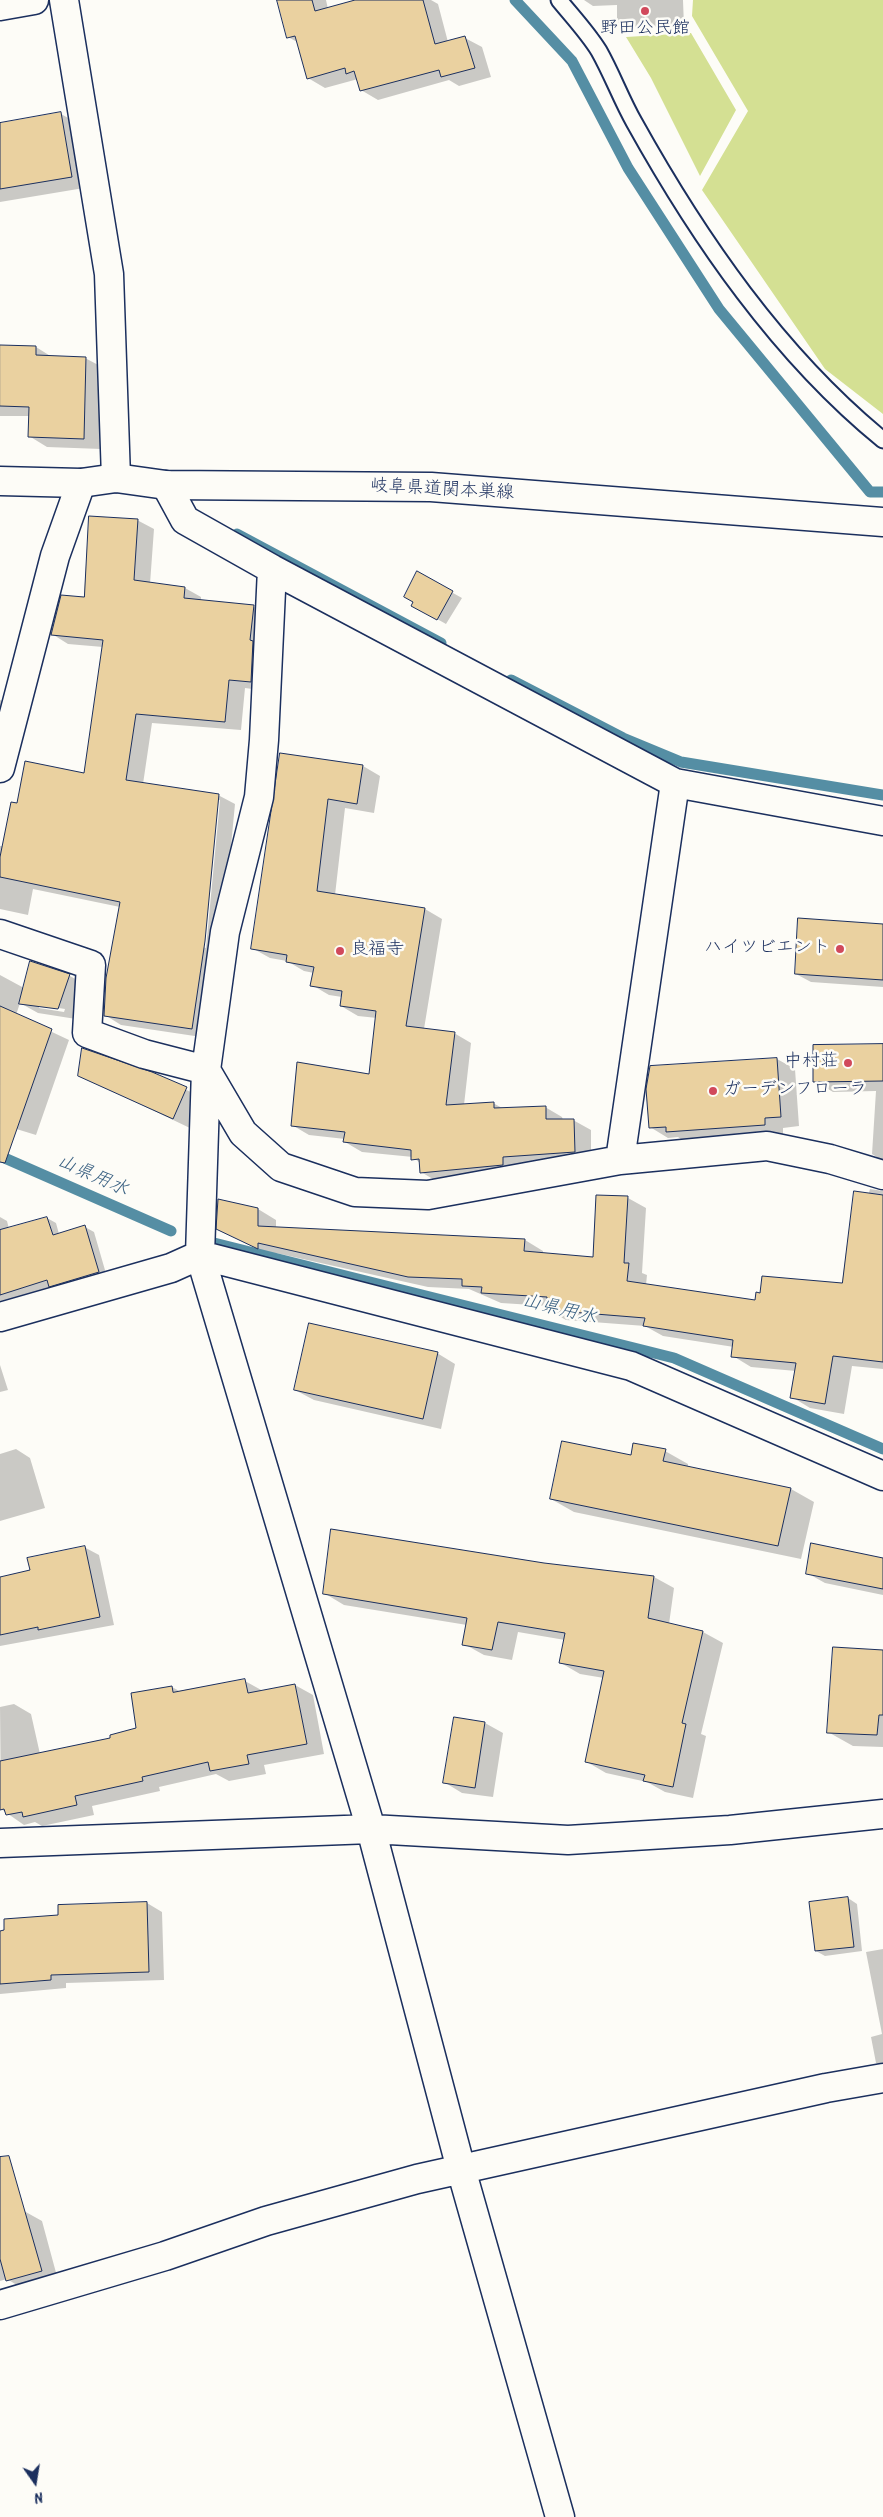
<!DOCTYPE html>
<html>
<head>
<meta charset="utf-8">
<style>
	body { margin:0 }
	#map { position:relative; width:883px; height:2517px; overflow:hidden; background:#fdfcf7; font-family:Kalam,sans-serif }
	canvas { display:block }
	.north { position:absolute; left:10px; top:2457px; width:50px; height:50px; -webkit-text-stroke:4px #fdfcf7; paint-order:stroke; rotate:167deg; font-size:14px; font-weight:700; line-height:20px; text-align:center; color:#1b2f5e }
	.north::after { content:''; display:block; margin:auto; width:18px; height:22px; background:#1b2f5e; clip-path:polygon(50% 0,100% 100%,50% 72%,0 100%) }
</style>
</head>
<body>
<div id="map">
<canvas width="883" height="2517"></canvas>
<div class="north">N</div>
</div>
<script>
const g = document.querySelector('canvas').getContext('2d');
g.lineJoin = 'round';
function fillPath(path, color) { g.fillStyle = color; g.fill(path, 'evenodd'); }
function trace(path, color, width, dash) { g.strokeStyle = color; g.lineWidth = width; g.lineCap = dash ? 'butt' : 'round'; g.setLineDash(dash || []); g.stroke(path); }
function drawText(font, color, halo, rows, align = 'center') {
  g.font = font + ' Kalam,"Klee One",sans-serif'; g.lineWidth = 5; g.setLineDash([]); g.textBaseline = 'middle'; g.strokeStyle = halo; g.fillStyle = color; for (const [text, x, y, turn = 0] of rows) {
    g.save(); g.translate(x, y); g.rotate((+turn || 0) * Math.PI / 180); g.textAlign = isNaN(turn) ? turn : align; if (halo) g.strokeText(text, 0, 0); g.fillText(text, 0, 0); g.restore();
  }
}
const green = new Path2D(`
	M693 0H883V414L825 369 702 190 748 111 692 16Z
	M691 33 736 110 700 176 651 78 626 37Z`);
const shadow = new Path2D(`
	M278 0H326L328 9 360 0H431L438 4 448 42 465 38 482 47 491 77 459 86 449 80 378 100 361 90 358 79 325 88 308 78 299 43 288 37Z
	M584 0H683L684 26 627 27 617 22V5L593 6Z
	M61 114 79 124 90 187 0 202V125Z
	M0 346 36 347 52 357 85 358 104 368 101 449 47 447 29 436 30 416H0Z
	M137 520 154 529 150 584 185 588 201 597V601L254 607 270 616 267 691 245 688 241 730 152 723 143 784 218 795 235 804 221 951 208 1038 121 1025 105 1015 120 907 33 889 28 915 0 909V846H4L18 804 85 775 103 647 68 644 52 634 85 598ZM217 800H220L206 948 203 947Z
	M417 573 462 598 446 624 412 605Z
	M0 700 5 702 0 730Z
	M282 754 363 766 380 776 374 813 345 808 335 895 425 909 442 919 424 1029 454 1033 471 1043 464 1105 493 1103 504 1109 545 1107 562 1117 563 1120H573L591 1130V1162L438 1182 421 1172V1164L413 1157 362 1152 345 1142V1139L309 1135 292 1125 370 1076 377 1018 358 1016 341 1006 342 997 329 995 312 985 314 973 304 971 287 961 270 958 252 948Z
	M883 925V987L811 982 796 974Z
	M31 963 70 976 88 986 76 1019 38 1013 20 1003 16 1015 69 1040 36 1135 0 1124V975L24 988ZM39 1005 65 1009 64 1012 39 1008Z
	M883 1045V1161L872 1154 876 1091 833 1092 815 1081Z
	M777 1059 795 1069 799 1126 783 1128V1135L685 1142 678 1137 668 1138 650 1127Z
	M152 1073 205 1099 192 1129 79 1075Z
	M870 1189 883 1191V1369L852 1366 844 1414 810 1408 792 1397 796 1371 751 1367 733 1356 734 1347 663 1336 645 1326 566 1320 547 1309 548 1306 501 1303 469 1289 428 1287 276 1253V1258L218 1228 258 1209 276 1220V1228L525 1240 543 1251V1254L594 1259 628 1198 646 1208 642 1273 647 1275 646 1285 756 1301 843 1284Z
	M0 1217 7 1221 9 1229 47 1218 56 1223 59 1234 85 1227 94 1232 107 1277 59 1291 51 1287 0 1302Z
	M437 1353 455 1364 441 1429 314 1400 295 1390Z
	M0 1365 8 1390 0 1392Z
	M16 1449 30 1458 45 1508 0 1521V1454Z
	M665 1451 688 1464V1468L791 1489 814 1502 801 1559 574 1512 551 1499 632 1456Z
	M84 1547 99 1555 114 1625 0 1646V1578L31 1571Z
	M883 1559V1595L825 1583 807 1573Z
	M544 1564 654 1577 674 1588 669 1624 703 1632 723 1643 701 1734 706 1736 693 1798 665 1792 647 1782 606 1773 587 1762 604 1678 580 1674 561 1663 565 1640 518 1632 512 1660 484 1655 464 1644 467 1625 344 1605 324 1593Z
	M883 1651V1747L853 1746 828 1732Z
	M245 1681 263 1691 295 1685 313 1695 324 1754 264 1765 266 1774 229 1781 216 1774 159 1787 160 1791 92 1806 94 1815 42 1826 35 1822 24 1825 1 1809 0 1707 14 1704 31 1714 40 1754 112 1739 138 1729 172 1687 181 1692Z
	M485 1723 503 1733 493 1797 462 1793 444 1782Z
	M848 1898 857 1904 862 1951 825 1956 816 1951Z
	M147 1903 162 1912 164 1980 66 1983V1988L0 1994V1932L59 1916V1906Z
	M883 1949V2067L876 2063 871 2037 882 2034 866 1952Z
	M24 2211 42 2221 58 2280 25 2290 7 2279 0 2281V2217Z`);
const stream = new Path2D(`
	M515 0 572 61 628 168 719 309 870 492H883
	M237 534 441 643
	M511 680 623 738 681 762 883 795
	M0 1156 171 1231
	M214 1243 674 1358 883 1449`);
const building = new Path2D(`
	M277 0H312L315 11 355 0H423L435 44 465 36 475 68 441 77 439 70 360 91 354 71 346 74 345 68 307 79 295 36 287 38Z
	M61 112 72 177 0 189V123Z
	M0 345 36 346V355L86 357 84 439 28 437 29 407 0 406Z
	M89 516 138 519 134 580 185 587 184 598 254 605 250 640 253 641 251 682 229 680 225 722 136 714 126 780 219 794 205 941 192 1029 104 1016 106 978 120 902 0 877V857L11 802 17 803 25 761 84 773 103 640 51 635 61 595 84 597Z
	M417 571 453 591 437 620 411 606 413 602 404 597Z
	M280 753 363 765 357 804 328 799 317 891 425 908 406 1026 455 1032 446 1105 494 1102V1108L546 1106V1119H574L575 1152 503 1157V1165L420 1173 419 1159 411 1160V1150L343 1142 345 1132 291 1126 297 1062 369 1074 376 1011 340 1006 342 991 310 986 314 967 286 962 287 955 251 949Z
	M798 918 883 924V980L795 974Z
	M30 961 70 974 58 1009 19 1004Z
	M0 1006 52 1029 5 1163 0 1162Z
	M883 1044V1081L813 1082V1045Z
	M82 1048 152 1072 187 1087 173 1119 78 1076Z
	M777 1058 781 1117 765 1118V1125L666 1132V1127L649 1128 646 1089 650 1066Z
	M854 1191 883 1195V1362L833 1356 825 1404 790 1398 796 1363 731 1357 733 1340 643 1326 645 1318 546 1310 547 1297 481 1293 482 1287 462 1286V1279L408 1277 258 1243V1249L216 1229 218 1199 258 1208V1226L525 1239 524 1251 593 1257 596 1195 628 1196 624 1263H629L627 1281 755 1300 756 1292 760 1293 762 1276 842 1283Z
	M47 1217 53 1235 85 1225 99 1272 49 1287 47 1280 0 1295V1230Z
	M309 1323 438 1352 423 1419 294 1390Z
	M562 1441 631 1455 633 1443 666 1449 663 1461 791 1488 778 1546 550 1499Z
	M331 1529 544 1563 654 1576 648 1618 703 1631 682 1723 686 1724 673 1787 643 1781 645 1775 585 1762 604 1671 559 1663 565 1633 498 1622 492 1650 462 1645 467 1618 323 1594Z
	M811 1543 883 1558V1589L806 1574Z
	M85 1546 100 1617 38 1630V1627L0 1635V1577L30 1570 27 1558Z
	M833 1647 883 1650V1715H879L877 1735 827 1733Z
	M245 1679 248 1693 295 1684 307 1744 247 1755 249 1764 210 1771 208 1762 142 1777 143 1781 75 1796 77 1805 23 1817 22 1812 6 1815 4 1809 0 1810V1761L110 1738V1735L136 1728 131 1693 172 1686 173 1692Z
	M454 1717 485 1722 475 1788 443 1783Z
	M848 1897 854 1947 815 1951 809 1902Z
	M147 1902 149 1972 51 1975V1980L0 1984V1931L4 1930V1919L58 1915V1905Z
	M9 2156 42 2271 6 2281 0 2259V2157Z`);
const lane = new Path2D(`
	M559 0C572 16 588 33 599 51 612 74 621 99 634 122 699 239 779 355 883 440`);
const street = new Path2D(`
	M64 0 109 274 116 478
	M0 6 34 0
	M166 485 185 520 272 569 264 740 259 797 225 932 206 1070 200 1255 371 1829 461 2169 560 2517
	M272 569 675 783 883 821
	M0 768 55 556 81 483
	M0 934 91 965 87 1033 144 1054 206 1070 243 1133 281 1167 355 1192 428 1195 620 1160 767 1146 830 1159 883 1175
	M620 1160 675 783
	M0 1317 171 1268 200 1255 631 1366 883 1476
	M0 1843 371 1829 568 1840 730 1830 883 1814
	M0 2305 165 2256 266 2221 417 2179 826 2088 883 2078`);
const primary = new Path2D(`
	M0 481 81 483 116 478 166 485 431 487 883 522`);
const markers = [
	[645,11,5,"#d1495b"],
	[840,949,5,"#d1495b"],
	[340,951,5,"#d1495b"],
	[848,1063,5,"#d1495b"],
	[713,1091,5,"#d1495b"]
];
const poiNames = [
	["野田公民館",645,30,"center"],
	["ハイツビエント",830,949],
	["良福寺",350,951,"left"],
	["中村荘",838,1063],
	["ガーデンフローラ",723,1091,"left"]
];
const streetNames = [
	["岐阜県道関本巣線",442,491,3]
];
const waterNames = [
	["山県用水",92,1177,24],
	["山県用水",559,1311,14]
];
fillPath(green, '#d4e093');
fillPath(shadow, '#0003');
trace(stream, '#558ea4', 11);
fillPath(building, '#ead1a0');
trace(building, '#1b2f5e', 1);
trace(lane, '#1b2f5e', 19);
trace(street, '#1b2f5e', 31);
trace(primary, '#1b2f5e', 31);
trace(lane, '#fdfcf7', 15);
trace(street, '#fdfcf7', 28);
trace(primary, '#fdfcf7', 28);
for (const [x, y, r, color] of markers) { const dot = new Path2D(); dot.arc(x, y, r, 0, 2 * Math.PI); g.fillStyle = color; g.fill(dot); trace(dot, '#fdfcf7', 2); }
drawText('18px', '#1b2f5e', '#fdfcf7', poiNames, 'right');
drawText('18px', '#1b2f5e', '#fdfcf7', streetNames);
drawText('italic 19px', '#385f81', '#fdfcf7', waterNames);
</script>
</body>
</html>
